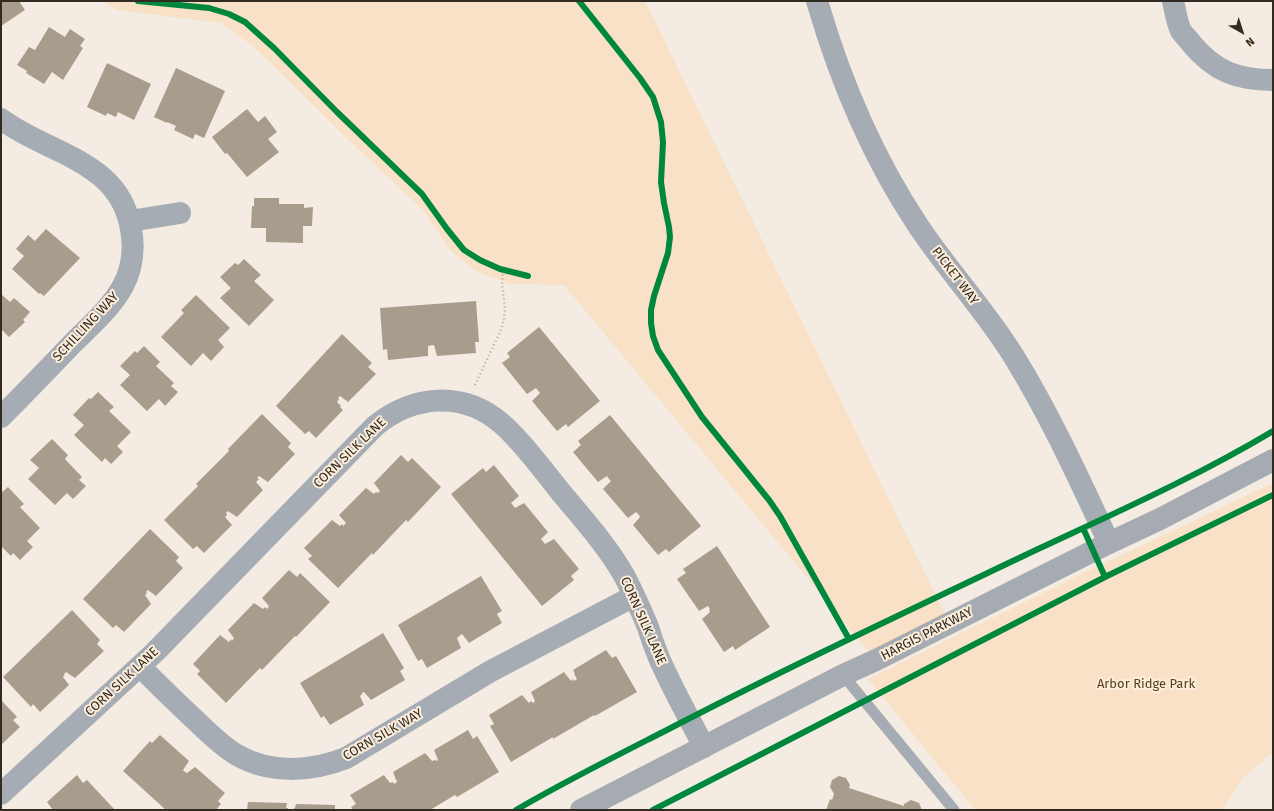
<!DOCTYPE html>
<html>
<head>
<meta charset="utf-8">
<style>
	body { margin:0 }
	#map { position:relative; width:1274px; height:811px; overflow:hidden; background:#f4ece2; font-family:"Fira Sans",sans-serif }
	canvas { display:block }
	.frame { position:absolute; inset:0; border:2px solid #322b22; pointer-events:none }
	.north { position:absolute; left:1222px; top:12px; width:40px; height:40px; -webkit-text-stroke:3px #fcedda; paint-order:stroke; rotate:141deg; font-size:11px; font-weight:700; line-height:16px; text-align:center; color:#322b22 }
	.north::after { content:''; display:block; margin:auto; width:14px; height:18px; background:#322b22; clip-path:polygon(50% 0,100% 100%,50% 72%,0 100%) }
</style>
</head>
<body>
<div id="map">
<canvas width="1274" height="811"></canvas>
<div class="frame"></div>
<div class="north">N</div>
</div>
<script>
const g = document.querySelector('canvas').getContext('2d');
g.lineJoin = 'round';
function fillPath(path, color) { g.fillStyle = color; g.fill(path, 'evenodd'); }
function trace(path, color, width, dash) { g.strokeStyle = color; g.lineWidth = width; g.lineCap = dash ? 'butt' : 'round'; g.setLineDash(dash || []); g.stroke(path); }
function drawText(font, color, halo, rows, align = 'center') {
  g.font = font + ' "Fira Sans",sans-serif'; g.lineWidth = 4; g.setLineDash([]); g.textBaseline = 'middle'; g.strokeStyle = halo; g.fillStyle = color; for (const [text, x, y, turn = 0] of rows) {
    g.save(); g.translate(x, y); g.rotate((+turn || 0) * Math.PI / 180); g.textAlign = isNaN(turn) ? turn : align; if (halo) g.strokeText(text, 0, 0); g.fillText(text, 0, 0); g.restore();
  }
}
const green = new Path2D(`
	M103 1H645L945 614 869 652 564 285 510 284 474 270 450 250 423 210 358 149 253 46 221 23 116 10Z
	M1273 483V752L1243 778 1222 810H975L868 679 1092 569Z`);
const building = new Path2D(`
	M1 1H19L25 10 1 26Z
	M49 27 65 37 70 29 85 39 80 46 83 48 63 80 52 72 44 84 26 73 27 71 17 65 29 47 35 50Z
	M107 63 151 84 134 120 118 112 116 117 107 113 106 116 87 107Z
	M176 68 225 91 204 138 195 134 193 139 174 130 176 126 167 122V123L154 117Z
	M247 109 258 122 265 116 277 132 268 139 279 152 247 177 227 153 225 154 212 137Z
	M254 198H279V204H304V208L313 207 312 226H303V243L266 242V228H251L252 206H254Z
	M46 229 80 258 44 296 40 293 39 294 12 269 24 256 16 249 28 235 35 241Z
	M244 259 261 275 254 281 274 300 249 326 220 298 231 288 220 277 235 263 238 265Z
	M1 294 10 302 14 298 30 312 23 320 25 322 9 337 1 329Z
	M196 295 230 328 218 340 224 347 211 361 203 353 191 366 161 337 184 313 181 310Z
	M476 301 479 342H475L476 353 437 356 434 345 428 346V356L388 360 387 349 383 350 380 308Z
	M539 327 600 401 568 427 566 424 557 431 532 401 540 393 536 388 527 394 502 363 510 357 507 353Z
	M342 334 372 363 368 367 376 374 348 402 340 396 338 398 339 399 337 402 341 406 340 407 343 410 316 438 309 431 305 434 276 406Z
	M144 346 160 362 156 366 174 383 171 386 178 392 165 406 159 399 147 411 120 385 130 375 120 366 135 351 137 353Z
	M98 392 114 407 109 411 131 432 117 446 123 452 111 464 105 458 102 462 74 435 84 425 73 415 89 398 91 399Z
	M262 414 291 443 288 447 295 454 268 482 259 476 257 478 259 479 256 482 263 490 237 517 228 511 226 513 227 515 225 517 232 525 204 553 197 546 193 549 164 520 198 486 196 484 229 451 228 449Z
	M610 415 701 526 669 552 666 549 658 555 633 525 640 517 639 515 636 512 628 518 603 489 611 481 609 479 607 476 598 482 573 452 581 445 578 441Z
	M52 439 68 455 65 459 82 477 79 480 86 486 73 499 67 493 55 505 28 479 39 468 30 460Z
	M401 455 408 462 412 458 441 487 408 522 406 520 373 555 372 553 338 588 308 559 312 556 304 548 332 520 340 526 342 524 343 526 346 523 339 515 366 488 374 494 376 492 378 493 380 491 374 483Z
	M494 465 519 496 511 503 515 508 524 503 548 532 541 539 545 544 554 539 579 569 571 576 574 580 542 606 451 494 483 468 486 472Z
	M8 487 24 504 20 507 40 528 27 541 33 547 20 560 13 553 11 556 1 546V493Z
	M150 529 179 557 176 561 183 568 156 596 148 590 146 592 147 593 145 595 151 604 124 632 116 625 113 628 83 599Z
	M717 546 770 627 735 650 733 646 724 652 702 619 710 612 709 610 710 609 708 606 699 611 677 579 686 573 683 569Z
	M289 570 297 577 300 573 330 602 296 637 295 636 262 670 260 668 226 703 197 674 200 671 193 664 220 635 229 642 231 639 232 641 234 638 228 630 254 603 263 609 265 607 267 609 269 606 262 598Z
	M481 576 502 611 497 614 502 623 469 643 462 634 457 638 461 648 427 668 422 659 418 661 398 625Z
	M72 610 100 640 97 644 104 651 75 678 66 672 64 674H65L63 677 69 685 40 712 33 704 31 707 3 677Z
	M383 633 404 668 400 671 405 680 371 700 364 692 362 693V694L360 696 364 705 330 725 324 716 321 718 300 683Z
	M606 650 612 658 616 656 637 692 595 716 594 715 553 739V737L511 762 490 726 494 724 489 715 522 695 529 703 531 701 533 703 535 701 531 692 564 672 571 681 573 679 574 681 577 679 574 674H575L573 670Z
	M1 700 17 717 13 720 20 727 1 745Z
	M468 730 473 739 477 736 499 772 457 797 455 795 430 810H353L351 807 356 804 350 795 384 775 390 783 393 782 394 784 397 782 393 772 425 753 432 761 435 760 436 761 438 760 434 750Z
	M160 735 189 761 183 770 185 772 187 773 195 767 225 793 218 801 221 804 216 810H166L123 771 150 741 152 743Z
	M77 775 83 783 87 780 115 810H53L47 802Z
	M839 776 846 778 850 785 849 788 904 806V804L911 800 919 803 922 810H826L830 799 832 800 834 794 830 787 832 780Z
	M248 802 287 803 286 808H288V810H247Z
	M296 804 335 805V810H294V808H295Z`);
const path = new Path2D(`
	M475 385 501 330 504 320 505 309 502 284 503 270`);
const lane = new Path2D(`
	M843 675 954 810`);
const street = new Path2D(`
	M817 1C840 80 872 156 917 224 948 271 987 312 1016 360 1052 419 1080 481 1109 543
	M1173 1C1175 10 1177 23 1181 31 1184 35 1188 39 1191 43 1214 71 1237 80 1273 80
	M1 119C33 143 73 152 103 178 133 204 141 252 123 286 111 308 90 326 73 343 49 368 25 393 1 417
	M130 221 180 213
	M140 666C157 684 175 701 192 717 206 730 220 745 237 755 270 774 311 772 346 758L491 671 634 596
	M1 794 155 652 375 426C413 395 463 390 502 424 522 441 542 469 559 490 582 518 607 545 625 577 633 593 641 610 648 627 651 637 655 648 659 658 672 688 689 718 704 747`);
const secondary = new Path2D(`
	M581 810 843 675 876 660 1109 543 1160 519 1273 460`);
const cycleway = new Path2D(`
	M138 1 209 8 229 14 245 22 274 48 337 112 422 194 447 229 464 250 480 260 500 269 528 276
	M579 1 640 78 653 97 661 122 663 142 661 182 664 203 669 227 670 237 668 253 654 296 651 310V323L653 336 658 350 702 417 769 500 780 516 849 639
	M1083 528 1105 577
	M516 810C564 782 614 757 663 732 786 668 912 609 1038 549 1117 512 1198 476 1273 431
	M653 810 1105 577 1273 495`);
const streetNames = [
	["PICKET WAY",955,276,53],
	["SCHILLING WAY",86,327,-47],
	["CORN SILK LANE",350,453,-44],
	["CORN SILK LANE",643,621,66],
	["HARGIS PARKWAY",927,634,-27],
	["CORN SILK LANE",122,682,-43],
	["CORN SILK WAY",383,735,-30]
];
const parkNames = [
	["Arbor Ridge Park",1146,684]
];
fillPath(green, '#f8e1c6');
fillPath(building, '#a89c8c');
trace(path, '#aaacae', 2.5, [1, 3]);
trace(lane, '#a6acb3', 11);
trace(street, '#a6acb3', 22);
trace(secondary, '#a5abb1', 22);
trace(cycleway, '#00873e', 6);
drawText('13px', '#322b22', '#fcedda', streetNames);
drawText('13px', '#573e1c', '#fcedda', parkNames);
</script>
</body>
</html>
